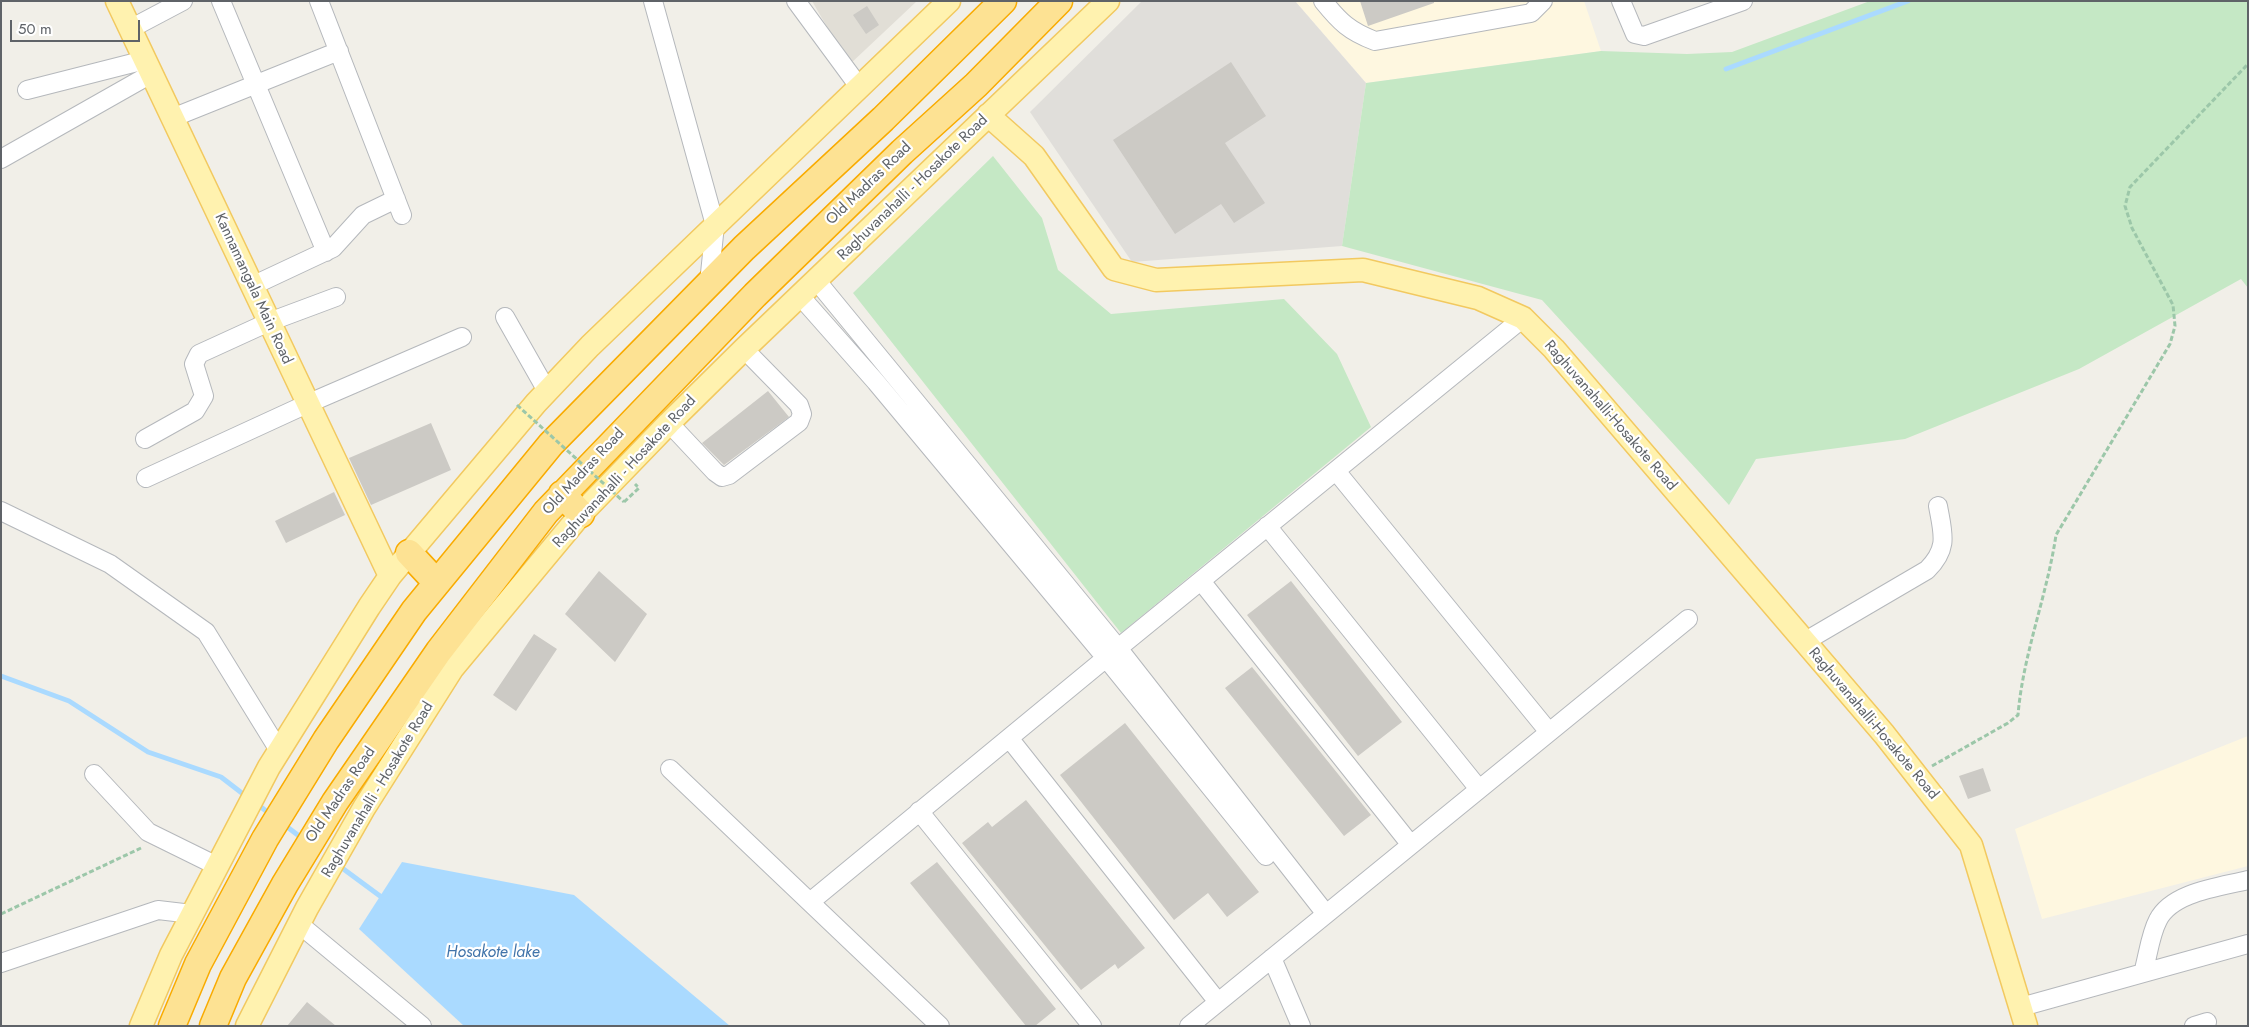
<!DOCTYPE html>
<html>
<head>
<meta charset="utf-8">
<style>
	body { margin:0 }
	#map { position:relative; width:2249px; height:1027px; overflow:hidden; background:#f1efe8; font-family:Jost,sans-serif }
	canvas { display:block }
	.frame { position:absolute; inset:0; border:2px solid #5f6368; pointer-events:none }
	.scale { position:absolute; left:10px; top:20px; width:130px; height:22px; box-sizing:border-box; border:2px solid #5f6368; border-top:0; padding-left:6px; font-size:15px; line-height:18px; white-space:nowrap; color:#5f6368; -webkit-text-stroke:4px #fff; paint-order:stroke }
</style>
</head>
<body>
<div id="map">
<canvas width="2249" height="1027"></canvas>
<div class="frame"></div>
<div class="scale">50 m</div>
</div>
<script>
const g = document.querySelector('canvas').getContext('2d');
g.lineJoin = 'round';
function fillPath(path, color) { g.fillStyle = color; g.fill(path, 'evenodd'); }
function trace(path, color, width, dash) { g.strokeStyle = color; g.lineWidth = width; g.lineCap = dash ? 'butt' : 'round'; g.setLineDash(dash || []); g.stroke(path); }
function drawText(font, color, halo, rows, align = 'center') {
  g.font = font + ' Jost,sans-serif'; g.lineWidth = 4.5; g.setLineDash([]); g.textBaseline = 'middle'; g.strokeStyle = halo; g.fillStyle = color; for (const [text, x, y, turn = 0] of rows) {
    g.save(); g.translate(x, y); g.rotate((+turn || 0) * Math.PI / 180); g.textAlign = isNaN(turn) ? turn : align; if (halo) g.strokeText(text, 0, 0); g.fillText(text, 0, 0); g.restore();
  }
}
const commercial = new Path2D(`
	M1295 1H1584L1601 51 1366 83Z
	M2248 736V866L2042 919 2015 829Z`);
const industrial = new Path2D(`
	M1142 1H1295L1366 83 1342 246 1132 262 1030 112Z`);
const education = new Path2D(`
	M812 1H917L849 65Z`);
const green = new Path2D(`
	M1870 1H2248V288L2241 279 2079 369 1905 439 1756 459 1729 505 1542 300 1342 246 1366 83 1601 51 1687 54 1732 52Z
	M993 156 1042 218 1058 270 1111 314 1284 299 1337 354 1371 427 1121 633 853 293Z`);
const water = new Path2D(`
	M402 862 574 895 730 1026H464L359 929Z`);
const stream = new Path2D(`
	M1726 69 1908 1
	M1 676 69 701 148 752 221 777 247 797
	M256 803 271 815
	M282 823 303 839
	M338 865 380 896`);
const building = new Path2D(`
	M1360 1H1434V3L1368 26Z
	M867 6 879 25 866 34 853 15Z
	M1231 62 1266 116 1225 143 1265 203 1234 223 1221 204 1175 234 1113 140Z
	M768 391 789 417 724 465 702 443Z
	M431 423 451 470 371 505 349 458Z
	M334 492 345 515 286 543 275 521Z
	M599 571 647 614 615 662 565 614Z
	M1291 581 1402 722 1358 756 1247 615Z
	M534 634 557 649 516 711 493 695Z
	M1252 667 1371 815 1344 836 1225 688Z
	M1125 723 1259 892 1227 917 1208 893 1174 920 1060 775Z
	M1983 768 1991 791 1968 799 1959 776Z
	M1026 800 1145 948 1118 969 1115 964 1081 990 962 843 988 822 992 827Z
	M937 862 1056 1009 1035 1026H1026L910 883Z
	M307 1002 336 1026H287Z`);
const path = new Path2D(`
	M624 502 639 488 635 484
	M1932 766 2008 723 2018 715C2023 654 2047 596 2056 535L2170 344 2175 326 2173 305 2132 228 2125 206 2130 187 2248 64
	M1 914 141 848`);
const minor = new Path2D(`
	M221 1 326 252
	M319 1 402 215
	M653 1 715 225 709 283
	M796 1 860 88
	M1323 1C1340 22 1349 31 1375 41L1531 13 1543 1
	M1621 1 1635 34 1644 36 1743 1
	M130 29 183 1
	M27 90 145 60
	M172 118 339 51
	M1 159 151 74
	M816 280 1118 648 1326 914
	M252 286 333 248 363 215 396 199
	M800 296 876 382 1106 658 1266 856
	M505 317 547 391
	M669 423 715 472 722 477 729 475 799 422 802 414 799 405 744 349
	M145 439 195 411 204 396 194 364 199 354 269 322 336 297
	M1336 471 1549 732
	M146 478 307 404 462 337
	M1 511 110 564 206 632 280 752
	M1267 526 1479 789
	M1201 581 1411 845
	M1804 642 1927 570C1949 548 1943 534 1938 506
	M1009 738 1218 1002
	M670 769 940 1026
	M94 774 148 832 217 866
	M919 811 1092 1026
	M810 902 1106 658 1523 318
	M299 924 422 1026
	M1272 958 1301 1026
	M1 963 158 910 192 914
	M2143 973C2148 956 2150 935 2158 920 2172 892 2220 887 2248 880
	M2021 1007 2248 944
	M1189 1026 1688 619
	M2194 1026 2207 1022`);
const major = new Path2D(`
	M117 1 390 576
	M988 115 1034 156 1114 269 1156 280 1363 270 1478 298 1523 318 1554 349 1884 734 1971 845 2026 1026
	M141 1026 171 955 269 767 369 607 390 576 536 403 590 346 949 1
	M247 1026 307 908 364 808 452 669 581 514 669 423 744 349 1108 1`);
const highway = new Path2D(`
	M562 494 581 514
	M409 553 437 583
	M172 1026 198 964 265 839 326 740 414 611 551 444 744 248 883 119 1003 1
	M213 1026 233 978 285 884 335 802 439 651 546 512 755 295 902 152 976 85 1059 1`);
const pathBridge = new Path2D(`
	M517 405 624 502`);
const streetNames = [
	["Old Madras Road",869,184,-44],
	["Raghuvanahalli - Hosakote Road",913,188,-44],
	["Kannamangala Main Road",253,289,65],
	["Raghuvanahalli-Hosakote Road",1610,416,49],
	["Old Madras Road",584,472,-47],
	["Raghuvanahalli - Hosakote Road",625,472,-47],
	["Raghuvanahalli-Hosakote Road",1873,724,50],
	["Raghuvanahalli - Hosakote Road",378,790,-59],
	["Old Madras Road",341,795,-56]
];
const waterNames = [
	["Hosakote lake",493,953]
];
fillPath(commercial, '#fef7e0');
fillPath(industrial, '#e0deda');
fillPath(education, '#e1ded6');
fillPath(green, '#c5e8c5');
fillPath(water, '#aadaff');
trace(stream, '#aadaff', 5);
fillPath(building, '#cccac5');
trace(minor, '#b5b8bc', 20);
trace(major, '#f2c960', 25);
trace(highway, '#f9ab00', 29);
trace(path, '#9cc7a9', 3, [5, 2.5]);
trace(minor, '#fff', 18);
trace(major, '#fff2af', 22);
trace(highway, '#fde293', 26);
trace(pathBridge, '#9cc7a9', 3, [5, 2.5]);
drawText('15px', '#5f6368', '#fff', streetNames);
drawText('italic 16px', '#4174aa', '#fff', waterNames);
</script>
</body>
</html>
